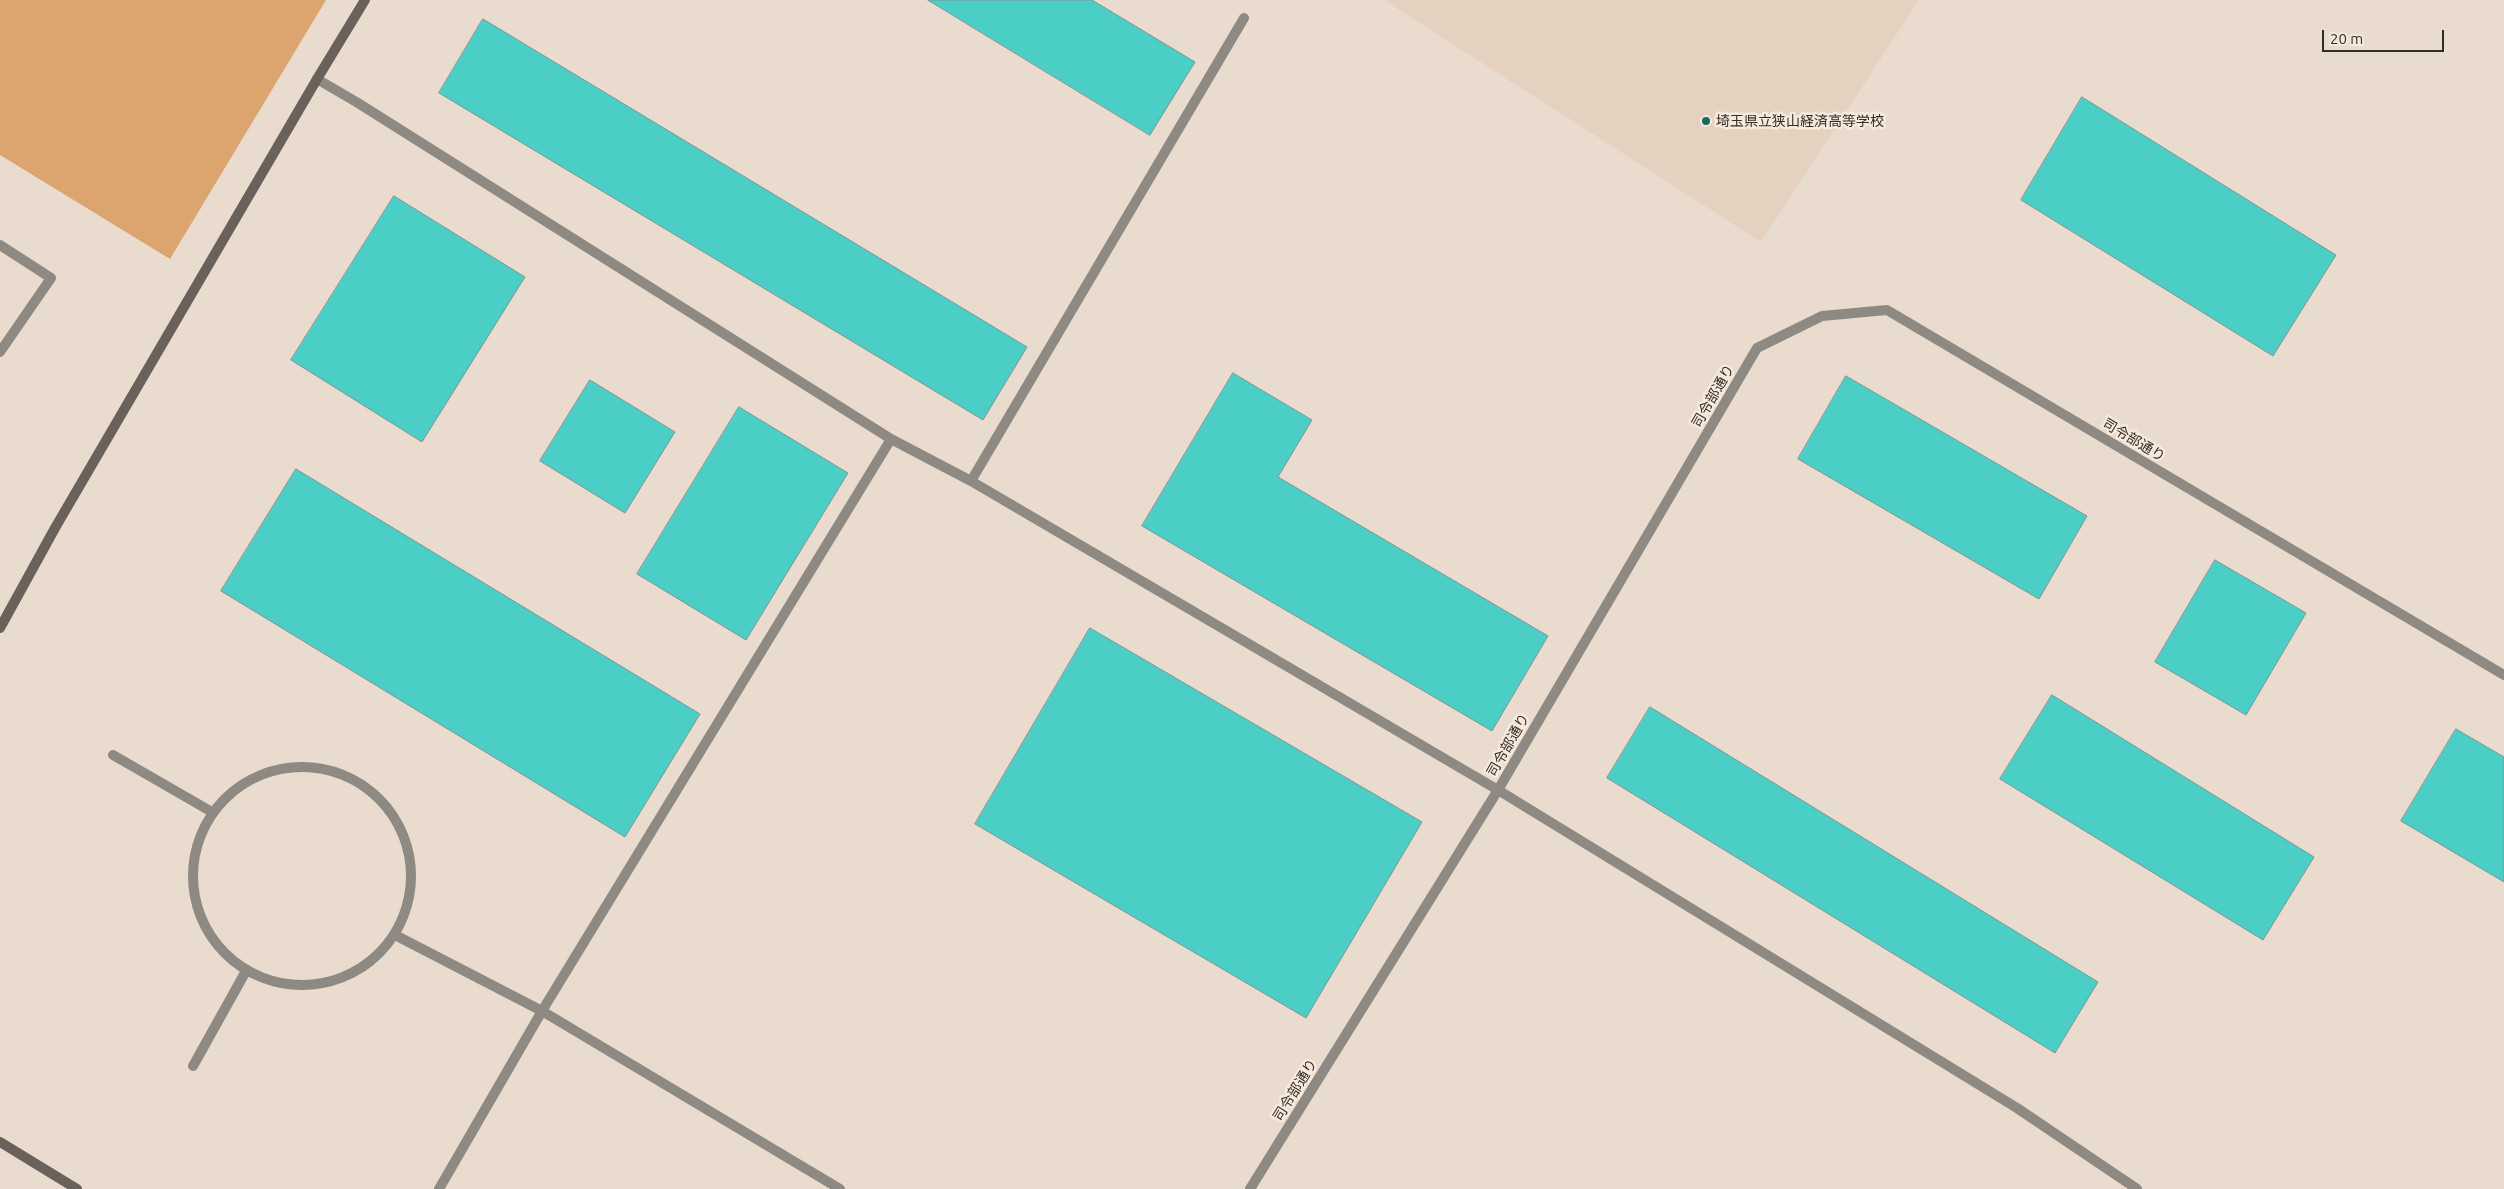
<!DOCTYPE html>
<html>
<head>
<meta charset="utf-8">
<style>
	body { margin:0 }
	#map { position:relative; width:2504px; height:1189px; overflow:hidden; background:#e9dccf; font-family:Ubuntu,sans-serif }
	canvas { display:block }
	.scale { position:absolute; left:2322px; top:30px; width:122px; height:22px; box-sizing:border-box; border:2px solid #322d28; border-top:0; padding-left:6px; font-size:15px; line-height:18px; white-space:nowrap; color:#322d28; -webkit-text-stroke:4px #f7e9dc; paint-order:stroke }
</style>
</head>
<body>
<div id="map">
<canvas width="2504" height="1189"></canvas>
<div class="scale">20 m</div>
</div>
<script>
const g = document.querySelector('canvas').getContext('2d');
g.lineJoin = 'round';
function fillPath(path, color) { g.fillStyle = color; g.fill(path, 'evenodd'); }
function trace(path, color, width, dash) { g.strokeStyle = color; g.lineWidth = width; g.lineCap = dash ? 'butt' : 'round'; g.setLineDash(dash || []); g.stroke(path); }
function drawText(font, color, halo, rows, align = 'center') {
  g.font = font + ' Ubuntu,"Noto Sans JP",sans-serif'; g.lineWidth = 5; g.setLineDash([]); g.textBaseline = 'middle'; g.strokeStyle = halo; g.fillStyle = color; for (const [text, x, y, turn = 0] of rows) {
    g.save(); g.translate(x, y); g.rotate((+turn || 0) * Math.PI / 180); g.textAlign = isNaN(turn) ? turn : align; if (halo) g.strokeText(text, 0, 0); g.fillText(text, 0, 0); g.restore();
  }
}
const built = new Path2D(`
	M1384 0H1919L1761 242Z`);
const green = new Path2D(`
	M0 0H326L170 259 0 155Z`);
const building = new Path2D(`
	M928 0H1092L1195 62 1150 135Z
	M483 19 1027 347 983 420 439 93Z
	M2082 97 2336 255 2273 356 2021 200Z
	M394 196 525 277 422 442 291 360Z
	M1233 373 1312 420 1278 477 1548 636 1492 731 1142 526Z
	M1846 376 2087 516 2039 599 1798 459Z
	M590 380 675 432 625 513 540 461Z
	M739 407 848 473 746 640 637 574Z
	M296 469 700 714 625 837 221 591Z
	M2215 560 2306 613 2246 715 2155 662Z
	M1090 628 1422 822 1306 1018 975 824Z
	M2052 695 2314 857 2263 940 2000 779Z
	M1650 707 2098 982 2055 1053 1607 778Z
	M2456 729 2504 757V882L2401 821Z`);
const lane = new Path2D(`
	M317 79 358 103 891 439 971 481 1498 790 2017 1108 2137 1189
	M0 245 51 278 0 352
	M971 481 1244 18
	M113 755 212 812
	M193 876a109 109 0 1 1 218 0a109 109 0 1 1-218 0Z
	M395 935 542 1011 840 1189
	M193 1066 246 971
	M439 1189 542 1011 891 439
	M1250 1189 1498 790 1757 348 1822 316 1887 310 2504 675`);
const secondary = new Path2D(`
	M0 628 55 528 317 79 365 0
	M0 1142 77 1189`);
const markers = [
	[1706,121,5,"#1b6763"]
];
const poiNames = [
	["埼玉県立狭山経済高等学校",1716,121]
];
const streetNames = [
	["司令部通り",1713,396,-60],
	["司令部通り",2134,440,31],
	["司令部通り",1508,745,-60],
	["司令部通り",1295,1090,-58]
];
fillPath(built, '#e4d1bf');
fillPath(green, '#dca46e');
fillPath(building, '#4bcec6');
trace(building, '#819492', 1);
trace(lane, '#8f8984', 10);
trace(secondary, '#69615a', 10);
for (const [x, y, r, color] of markers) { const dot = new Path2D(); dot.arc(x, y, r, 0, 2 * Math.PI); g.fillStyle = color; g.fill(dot); trace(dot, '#f7e9dc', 2); }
drawText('14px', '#322d28', '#f7e9dc', poiNames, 'left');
drawText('14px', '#322d28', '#f7e9dc', streetNames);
</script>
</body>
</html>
